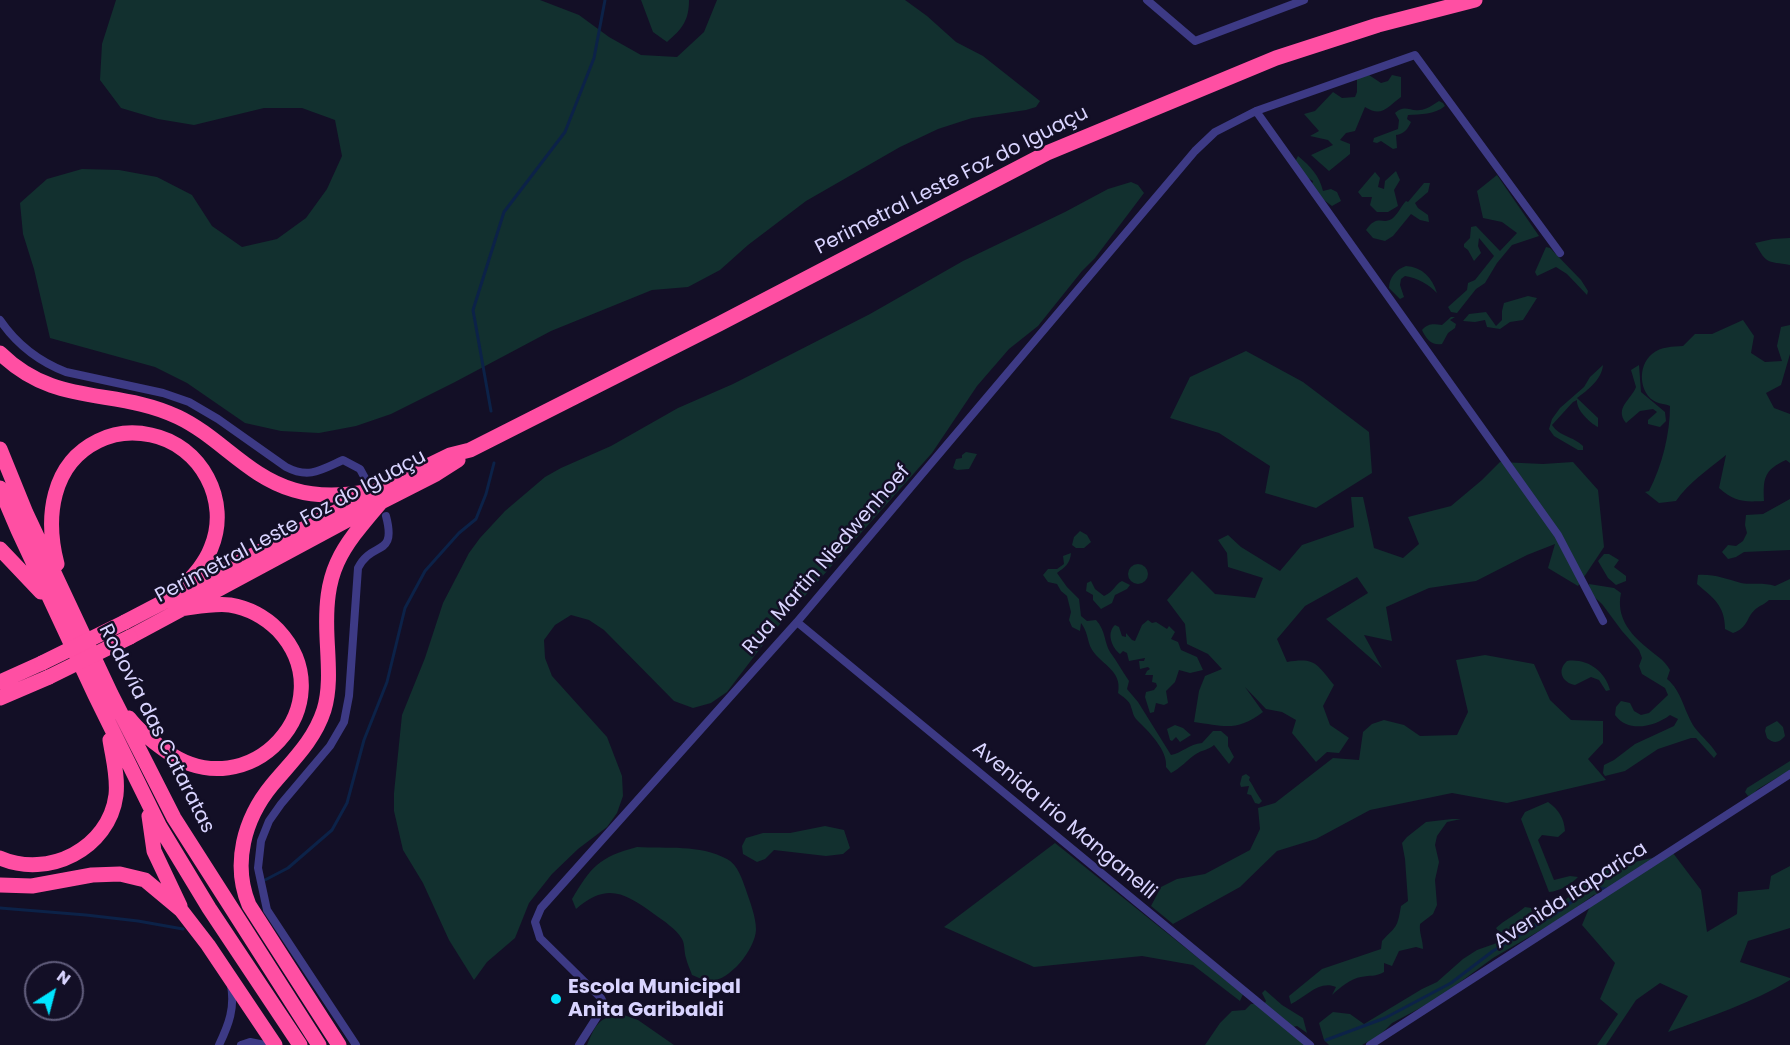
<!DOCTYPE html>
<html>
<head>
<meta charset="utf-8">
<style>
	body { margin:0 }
	#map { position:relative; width:1790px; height:1045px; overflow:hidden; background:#130f26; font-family:Poppins,sans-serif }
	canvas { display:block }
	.north { position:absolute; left:24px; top:961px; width:60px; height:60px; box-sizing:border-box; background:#130f26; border:2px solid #625e7d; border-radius:50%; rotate:36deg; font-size:16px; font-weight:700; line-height:24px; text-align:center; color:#d9d4ff }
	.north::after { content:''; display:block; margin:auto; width:21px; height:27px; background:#00e5ff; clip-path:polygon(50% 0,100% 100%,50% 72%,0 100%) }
</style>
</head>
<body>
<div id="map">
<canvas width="1790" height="1045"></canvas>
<div class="north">N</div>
</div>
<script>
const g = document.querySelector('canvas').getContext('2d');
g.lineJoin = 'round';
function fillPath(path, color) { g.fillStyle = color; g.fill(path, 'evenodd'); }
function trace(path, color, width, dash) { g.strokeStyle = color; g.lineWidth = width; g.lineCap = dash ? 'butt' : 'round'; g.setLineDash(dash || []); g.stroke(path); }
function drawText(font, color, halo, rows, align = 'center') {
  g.font = font + ' Poppins,sans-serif'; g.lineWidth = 5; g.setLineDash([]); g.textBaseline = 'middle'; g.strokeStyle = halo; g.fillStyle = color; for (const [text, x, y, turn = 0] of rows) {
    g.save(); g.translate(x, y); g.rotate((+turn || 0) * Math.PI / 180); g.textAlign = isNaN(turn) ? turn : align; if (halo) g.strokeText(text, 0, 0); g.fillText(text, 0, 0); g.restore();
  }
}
const green = new Path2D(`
	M116 0H540L579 15 609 37 641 55 677 57 704 32 717 0H905L927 16 956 42 983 56 1040 101 1036 107 1026 110 972 118 938 129 900 147 806 201 748 245 720 270 688 287 652 290 551 331 455 382 391 414 356 426 319 433 281 431 245 423 187 383 155 367 50 338 34 269 23 234 20 203 47 179 82 169 119 170 157 177 192 195 212 226 242 247 277 239 306 218 327 189 342 156 335 120 302 108H264L194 125 158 119 121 108 100 80 102 44Z
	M641 0H689C689 21 682 29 667 42L653 32Z
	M1369 75 1381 83 1388 81 1392 75 1401 77V97C1387 107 1382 118 1365 107L1355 131 1346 133 1340 140 1350 144V154L1329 171 1311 155 1333 145 1328 140 1310 136 1319 131 1304 114 1315 111 1333 92 1342 98 1355 97 1357 92V77Z
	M1439 101 1443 103 1445 106C1434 115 1421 114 1408 115L1407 119 1411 122C1408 129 1404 134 1396 135L1397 148 1393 149 1381 141 1377 143 1373 142 1374 138 1398 129 1399 120 1395 113C1405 104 1410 112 1420 110 1426 110 1434 104 1439 101Z
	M1298 156C1311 167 1319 175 1323 191L1331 189 1337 192 1341 201 1332 206 1317 195 1311 187 1313 181 1302 175 1295 162Z
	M1396 171 1400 180 1394 190 1398 206 1388 212H1377L1370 205 1372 197H1362L1358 192 1375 172 1380 178 1378 187 1384 189 1385 181Z
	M1497 175 1539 236 1512 245 1497 263 1485 283 1476 289 1457 313 1451 312 1448 307 1467 290 1468 283 1475 280 1494 256 1479 238 1478 246 1481 253 1474 261 1468 250 1464 247V244L1470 238 1471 227 1476 226 1500 251 1517 233 1502 222 1483 218 1477 191Z
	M1131 182 1138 185 1144 193 1095 258 1082 271 1038 326 1009 349 977 386 932 453 772 633 727 692 711 703 693 708 674 701 604 630 589 620 571 615 555 625 544 640 545 658 552 676 607 737 622 776 623 796 617 813 607 827 578 849 552 874 529 903 515 938 487 962 474 980 449 940 423 883 403 850 394 811V793L402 715 425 658 443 603 469 553 480 538 505 511 545 477 561 468 611 446 678 408 733 384 870 314 963 261 1065 212 1108 189Z
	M1424 183H1430L1428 192 1415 203 1418 208 1428 215 1429 222 1420 220 1411 214 1393 236 1385 241 1373 238 1366 230C1378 213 1383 226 1393 218 1398 214 1401 206 1406 201L1408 202Z
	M1790 238V265C1767 261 1767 265 1755 243L1773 239Z
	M1546 247 1550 248 1581 280 1588 291 1587 295 1567 274 1556 267 1537 276 1535 272Z
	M1406 266C1422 267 1432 277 1437 293 1428 284 1418 278 1405 276L1401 279 1400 285 1404 297 1400 299 1389 288C1389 278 1396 269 1406 266Z
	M1528 296 1537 298 1523 320 1510 322 1500 329 1487 327 1485 320 1475 322 1463 321 1469 314 1486 312 1496 326 1502 320V311L1504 303Z
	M1451 317H1455L1450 320 1456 324 1455 328 1448 333 1442 344C1432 346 1426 339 1422 330 1428 323 1434 324 1442 325Z
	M1743 320 1754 336 1751 353 1765 362 1782 361 1777 346 1781 327 1790 325V354L1781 385 1766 393 1774 408 1790 414V463L1786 460C1764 470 1763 478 1764 501 1743 502 1735 502 1719 488L1726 455C1709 469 1688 483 1676 501L1659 503 1645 492 1649 491C1662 466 1670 434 1670 406 1666 404 1660 404 1656 402 1639 394 1637 366 1652 354 1661 346 1673 347 1683 346L1695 334H1712Z
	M1246 351 1303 382 1369 432 1372 473 1316 508 1265 493 1270 466 1219 433 1170 418 1190 377Z
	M1603 365C1602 379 1588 390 1577 398L1598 418V427C1590 423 1576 410 1577 400L1573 402 1552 425C1560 437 1573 436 1583 446V450H1578L1554 436 1549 429 1552 419 1560 408 1584 387 1590 377Z
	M1639 365 1641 392 1665 412 1666 421 1660 427 1648 424V420L1657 412 1653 409 1640 411 1626 423C1614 408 1631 400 1636 387L1631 370Z
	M966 452 977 454 969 469 957 470 953 468 956 459 962 458V455Z
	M1500 462 1543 464 1573 462 1598 490 1604 547 1578 586 1548 568 1555 544 1527 555 1476 581 1429 588 1386 607 1392 641 1364 635 1382 668 1326 619 1368 593 1357 577 1305 606 1277 639 1287 662C1315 657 1317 664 1334 685L1323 706 1330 725 1349 738 1339 753 1327 752 1316 762 1292 733 1296 720 1282 712 1266 709 1245 687 1263 712C1237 732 1224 726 1194 722L1199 691 1205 676 1222 669 1208 654 1187 644 1185 624 1167 600 1192 571 1215 594 1255 598 1263 578 1228 567 1227 553 1218 540 1228 535 1241 547 1280 571 1302 545 1354 527 1351 497H1363L1374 548 1403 558 1419 544 1408 517 1451 506 1482 480Z
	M1790 499V550L1744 552 1736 557 1728 559 1722 552 1728 545 1736 546 1743 541 1747 533 1745 525 1746 515 1763 514Z
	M1080 531 1087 535 1091 542 1084 548H1076L1072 545 1074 537Z
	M1071 553C1070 564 1065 567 1057 573L1067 587 1079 599 1081 616 1087 621 1096 620C1106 631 1104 642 1110 652 1117 661 1122 671 1129 681L1127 689 1138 702 1171 755C1182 753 1189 744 1202 743L1213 731H1221L1228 737V746L1234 757 1229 764 1214 745C1208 750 1202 750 1196 754 1187 760 1181 768 1171 773L1166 767C1168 750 1148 731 1137 720 1133 716 1133 712 1131 707 1130 701 1123 697 1118 693 1123 669 1098 664 1090 646 1087 637 1087 631 1081 623L1080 631 1072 627 1069 620 1071 612 1067 596 1061 591 1057 584 1048 582 1043 575 1048 569H1057L1064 564 1063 556Z
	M1604 554H1609L1619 560 1614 567 1626 576V581L1616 585 1608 578 1598 561Z
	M1128 574a10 10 0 1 1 20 0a10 10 0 1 1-20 0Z
	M1698 575C1714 574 1726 579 1741 583 1753 585 1763 582 1775 586L1790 579V600H1769C1765 604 1761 605 1757 608 1746 616 1749 628 1733 633L1725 629C1725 605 1713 598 1697 584Z
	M1091 581 1095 589 1104 596C1115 591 1115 584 1122 581L1130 585 1127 589 1115 595 1112 603 1101 609 1093 600V595L1086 591 1087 583Z
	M1589 584 1614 588 1621 593C1616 616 1629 633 1646 647 1655 655 1664 659 1670 670L1667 679C1682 691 1684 712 1695 728 1702 737 1711 744 1717 754L1714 758 1696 738H1691L1658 749 1625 771 1605 776 1603 773 1604 765 1614 760 1635 744 1674 726 1678 719 1670 715C1654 727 1628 733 1615 715L1616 707 1621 701 1630 703 1634 711 1641 715 1649 713 1668 695 1665 688 1642 674 1639 666 1642 658 1639 650 1622 631 1602 604 1590 593Z
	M1148 620 1152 623 1156 622 1167 629 1169 626 1175 632 1171 639 1178 642 1181 650 1197 657 1203 670 1190 673 1179 670 1175 682 1166 691 1168 703 1164 705 1156 703 1154 712 1150 713 1145 697 1146 692 1154 690 1157 686 1156 683 1152 682 1153 675H1145L1147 671 1150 669 1148 667 1140 669 1139 661H1144L1145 658 1129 661 1127 653 1123 651 1120 654C1112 648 1106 633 1115 625L1119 627 1122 636 1126 637V633L1132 640 1135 641 1142 625Z
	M1485 655 1534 664 1550 700 1571 720 1603 721V743L1588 759 1606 780 1507 803 1452 793 1370 810 1316 839 1277 851 1240 887 1173 924 1151 906 1161 887 1177 879 1205 874 1250 850 1260 829 1258 808 1275 803 1333 758 1359 760 1363 732 1372 724 1384 720 1404 725 1420 736 1457 735 1468 712 1456 660Z
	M1567 661C1587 658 1605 671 1610 690L1606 691 1599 680 1591 677 1575 685C1563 683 1556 671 1567 661Z
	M1777 721 1783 727 1785 736C1779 743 1774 744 1767 738L1765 731 1766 727Z
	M1175 725 1183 728 1191 735 1180 742 1176 737 1172 741 1170 740 1167 729Z
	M1790 761V770L1758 789 1752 795 1748 796 1745 792 1747 788Z
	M1246 774 1250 777 1249 780C1254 787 1256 793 1262 801L1259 804 1255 803 1251 795 1247 794 1249 786 1241 787 1240 784 1242 776Z
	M1548 802C1559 810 1564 818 1565 831L1558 837 1542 835 1538 840 1554 880 1570 876 1578 877C1570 885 1560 891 1549 892L1521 819 1525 812Z
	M1452 819H1461L1447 822 1437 836 1435 845 1439 862 1435 880 1437 905 1433 914 1420 924C1419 933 1423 940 1423 949L1416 947 1399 951 1392 966 1384 963V972C1376 977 1370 975 1361 977 1352 978 1339 988 1332 995L1336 987C1319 980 1306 997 1291 1004L1289 996 1322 969 1381 949 1382 941C1397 925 1397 929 1401 906L1408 901 1405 859 1402 843 1407 837 1426 822Z
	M825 826 844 830 850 848 843 854 826 856 774 850 765 859 757 862 743 854 742 846 746 838 763 833H790Z
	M1055 843 1243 994 1240 1001 1193 965 1142 956 1034 967 944 927Z
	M637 847C667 849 699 844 727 859 738 865 742 879 746 890 750 902 756 917 756 930 755 949 730 981 710 981 705 981 697 977 692 975 690 969 687 963 686 958 684 952 685 944 682 939 676 929 664 921 654 914 625 893 607 882 576 909L572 899C591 867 599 857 637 847Z
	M1673 853 1701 890 1707 932 1737 914 1738 892 1769 889 1771 876 1790 866V928L1748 941 1740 962 1790 978V980C1752 1003 1709 1017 1668 1032L1688 996 1660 983 1636 1000 1606 1045H1597L1618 1014 1600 999 1615 963 1582 925 1595 894 1565 916 1493 958 1437 999 1392 1023 1380 1035 1362 1045H1329L1324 1040 1319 1023 1333 1012 1350 1014 1364 1024 1422 989 1437 982 1463 959 1477 950 1494 944 1526 929 1555 909 1581 886 1597 880V890L1605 869Z
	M1525 907 1531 908 1532 913 1503 933 1499 932 1496 928C1504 920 1516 915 1525 907Z
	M1265 990 1282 1005 1303 1018 1307 1033 1297 1026 1293 1027 1314 1045H1205L1220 1023 1232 1011 1245 1010 1251 1004H1264L1266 1001 1262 993Z
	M621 1014 638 1020 674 1045H587C596 1024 598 1018 621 1014Z`);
const stream = new Path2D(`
	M491 411 473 310 504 212 565 132 594 58 605 0
	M265 880 288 868 332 830 347 803 364 740 387 682 405 608 425 571 459 533 476 519 486 494 494 463
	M0 908 86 915 138 921 183 929
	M1326 1040 1385 1018 1451 983 1493 951 1555 914 1592 887 1606 889`);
const street = new Path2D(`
	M1147 0 1195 41 1304 0
	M1256 111 1558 535 1603 621
	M0 320C17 345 38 361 66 372L163 393 189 402 218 419 286 467C309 479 321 470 343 460L360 469 366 480
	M797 622 1310 1045
	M219 1045C229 1024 235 1008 231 985
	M241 1045 250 1042 265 1045
	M356 1045 267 910 258 868 261 841 269 821 281 804 330 746 344 722 349 696 358 568C372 540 397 558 386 516
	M579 1045 602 1009 604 1004 601 998 540 938 535 922 541 908 797 622 1195 151 1215 132 1256 111 1415 55 1560 253
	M1370 1045 1790 774`);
const highway = new Path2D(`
	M0 353C56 408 115 387 178 417 220 437 248 477 294 490 317 497 342 496 366 492
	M0 449 26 513 111 694 174 818 319 1045
	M0 488 18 530 95 695 160 827 209 908 300 1045
	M0 549 41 592
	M57 564C45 518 51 464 98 441 114 433 133 431 151 435 201 445 231 501 211 548 205 564 193 576 182 588
	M125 622 378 490 450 455 470 450 719 324 1047 153 1276 58 1378 25 1475 0
	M130 637 381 502 436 474 458 460
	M0 682 42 663
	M0 698 49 677
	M129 718C139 731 152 741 166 751 249 811 347 704 278 630 265 617 248 608 230 605 214 603 196 607 180 609
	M149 816 154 851 180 906
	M0 858C48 879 109 849 116 795 118 776 113 759 110 740
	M0 885 32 886 92 875 120 874 145 880 181 910 208 945 275 1045
	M339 1045 249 905C232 864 244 819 272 785 292 761 314 741 324 710 331 687 328 661 327 637 324 570 339 551 381 502`);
const highwayBridge = new Path2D(`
	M42 663 125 622
	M49 677 130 637`);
const markers = [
	[556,999,6,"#00e5ff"]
];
const streetNames = [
	["Perimetral Leste Foz do Iguaçu",952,181,-27],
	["Perimetral Leste Foz do Iguaçu",291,527,-28],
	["Rua Martin Niedwenhoef",827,560,-49],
	["Rodovía das Cataratas",156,729,63],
	["Avenida Irio Manganelli",1064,821,40],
	["Avenida Itaparica",1571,896,-33]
];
const poiNames = [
	["Escola Municipal",568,988],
	["Anita Garibaldi",568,1011]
];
fillPath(green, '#12302f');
trace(stream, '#0c2248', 3);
trace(street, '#3d3a85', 8);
trace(highway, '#ff4fa3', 15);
trace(highwayBridge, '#ff4fa3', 15);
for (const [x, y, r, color] of markers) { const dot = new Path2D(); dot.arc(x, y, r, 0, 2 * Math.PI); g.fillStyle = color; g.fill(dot); trace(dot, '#130f26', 2); }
drawText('20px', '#d9d4ff', '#130f26', streetNames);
drawText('bold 20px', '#d9d4ff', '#130f26', poiNames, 'left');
</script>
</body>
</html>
